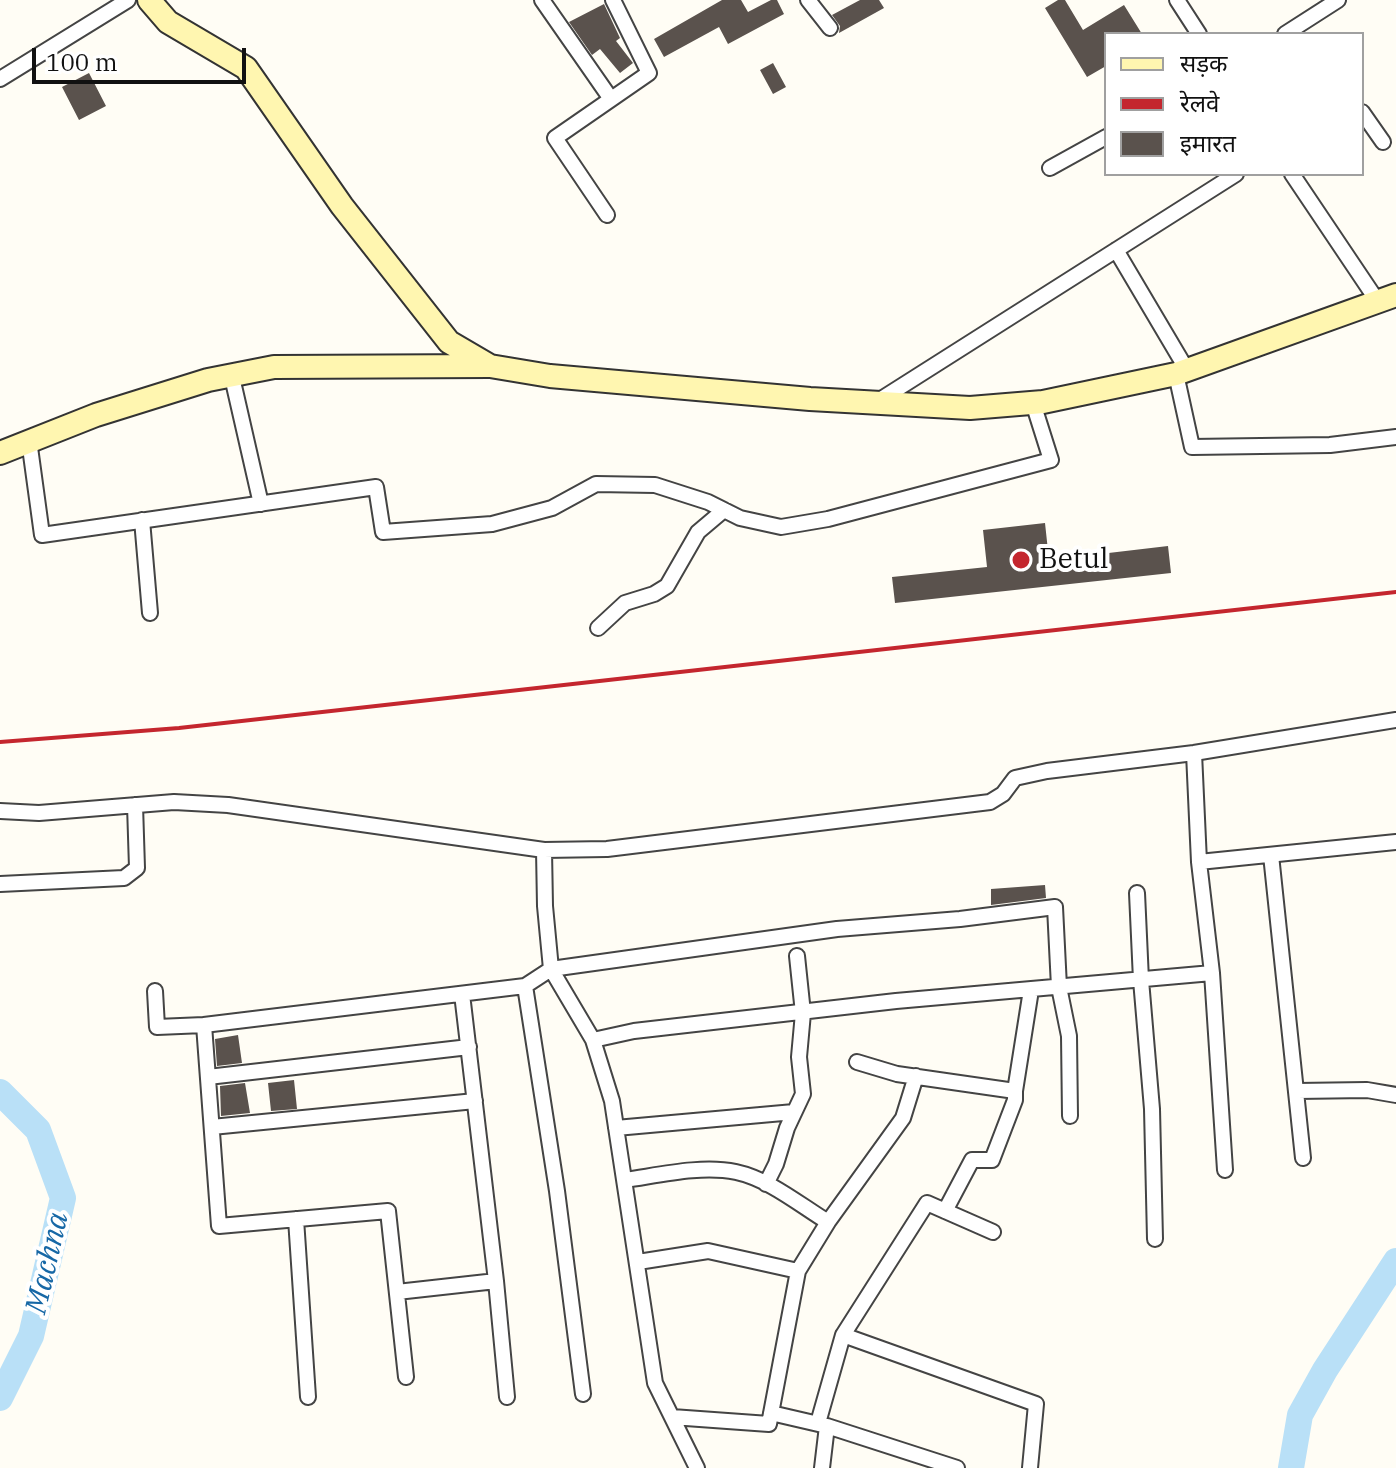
<!DOCTYPE html>
<html>
<head>
<meta charset="utf-8">
<style>
	body { margin:0 }
	#map { position:relative; width:1396px; height:1468px; overflow:hidden; background:#fffdf5; font-family:"IBM Plex Serif","Noto Sans Devanagari",serif }
	canvas { display:block }
	.legend { position:absolute; left:1104px; top:32px; width:260px; height:144px; box-sizing:border-box; background:#fff; border:2px solid #a0a0a0; margin:0; padding:10px 14px; list-style:none; font-size:24px; color:#111 }
	.legend li { display:flex; align-items:center; gap:16px; height:40px }
	.legend b { width:40px; border:2px solid #a0a0a0 }
	.scale { position:absolute; left:32px; top:48px; width:214px; height:36px; box-sizing:border-box; border:4px solid #111; border-top:0; padding-left:10px; font-size:24px; line-height:28px; white-space:nowrap; color:#111; -webkit-text-stroke:6px #fff; paint-order:stroke }
</style>
</head>
<body>
<div id="map">
<canvas width="1396" height="1468"></canvas>
<ul class="legend">
<li><b style="height:10px;background:#fff6b0"></b>सड़क</li>
<li><b style="height:10px;background:#c4262e"></b>रेलवे</li>
<li><b style="height:22px;background:#5a524d"></b>इमारत</li>
</ul>
<div class="scale">100 m</div>
</div>
<script>
const g = document.querySelector('canvas').getContext('2d');
g.lineJoin = 'round';
function trace(path, color, width, dash) { g.strokeStyle = color; g.lineWidth = width; g.lineCap = dash ? 'butt' : 'round'; g.setLineDash(dash || []); g.stroke(path); }
function fillPath(path, color) { g.fillStyle = color; g.fill(path, 'evenodd'); }
function drawText(font, color, halo, rows, align = 'center') {
  g.font = font + ' "IBM Plex Serif",serif'; g.lineWidth = 8; g.setLineDash([]); g.textBaseline = 'middle'; g.strokeStyle = halo; g.fillStyle = color; for (const [text, x, y, turn = 0] of rows) {
    g.save(); g.translate(x, y); g.rotate((+turn || 0) * Math.PI / 180); g.textAlign = isNaN(turn) ? turn : align; if (halo) g.strokeText(text, 0, 0); g.fillText(text, 0, 0); g.restore();
  }
}
const river = new Path2D(`
	M0 1092 38 1130 63 1198 31 1336 0 1398
	M1291 1468 1300 1415 1325 1370 1396 1261`);
const building = new Path2D(`
	M722 0H741L748 12 771 0H777L784 14 728 44 719 27 664 57 654 39Z
	M860 0H879L884 8 839 33 840 26 832 15Z
	M1058 0H1065L1083 30 1124 5 1142 34H1106V66L1087 77 1045 8Z
	M604 4 620 38 616 41 633 63 620 73 600 49 592 55 569 22Z
	M773 63 786 87 773 94 760 70Z
	M89 73 106 106 79 120 62 87Z
	M1045 523 1049 560 1168 546 1171 573 895 603 892 577 987 567 983 530Z
	M1045 885 1046 898 991 905V889Z
	M238 1035 242 1063 217 1066 215 1039Z
	M294 1080 297 1109 271 1111 268 1083Z
	M245 1083 250 1113 221 1116 220 1086Z`);
const street = new Path2D(`
	M542 0 611 99
	M808 0 830 28
	M1177 0 1199 34
	M1285 34 1338 0
	M0 79 128 0
	M1362 112 1383 142
	M1050 168 1106 137
	M1292 174 1378 302
	M607 215 555 138 649 73 613 0
	M1116 250 1187 370
	M1176 374 1192 447 1330 445 1396 437
	M232 377 261 504
	M875 403 1236 174
	M29 440 42 535 376 487 383 532 492 524 552 508 596 484 655 485 708 502 740 518 781 527 828 519 1051 460 1033 403
	M142 520 150 613
	M598 628 625 603 654 594 667 586 698 532 724 510
	M1194 753 1199 862
	M0 811 39 813 174 802 228 805 544 850 607 849 990 802 1003 794 1015 778 1047 771 1194 753 1396 720
	M544 850 545 906 551 969 593 1040 612 1101 655 1383 697 1468
	M1271 855 1303 1158
	M0 884 124 878 137 868 135 805
	M1137 893 1141 980 1152 1109 1155 1239
	M1212 973 1199 862 1396 842
	M525 986 557 1191 583 1394
	M155 991 157 1027 204 1025
	M593 1040 634 1031 896 1001 1212 973 1225 1170
	M857 1062 897 1074 1015 1091 1031 990
	M208 1077 469 1047
	M1297 1091 1367 1090 1396 1095
	M212 1127 475 1101
	M616 1128 794 1112
	M625 1180C660 1175 701 1165 736 1172 769 1179 800 1205 828 1222L903 1118 916 1076
	M766 1184 776 1164 787 1128 803 1094 799 1057 803 1013 797 956
	M945 1211 972 1160H992L1015 1100V1091
	M296 1219 308 1397
	M638 1262 708 1251 798 1271
	M496 1281 507 1397
	M397 1292 496 1281 462 994
	M843 1335 927 1203 993 1232
	M406 1377 388 1211 219 1226 204 1025 525 986 551 969 837 929 960 919 1055 907 1059 987 1069 1036 1070 1116
	M771 1413 827 1426 957 1468
	M672 1417 769 1424 798 1271 828 1222
	M818 1423 843 1335 1036 1404 1030 1468
	M822 1468 827 1426`);
const secondary = new Path2D(`
	M149 0 168 22 246 68 342 206 449 342 490 366 550 376 810 399 970 408 1043 402 1176 374 1396 295
	M0 453 96 415 208 380 274 367 489 366`);
const rail = new Path2D(`
	M0 742 179 728 1396 592`);
const markers = [
	[1021,560,10,"#c4262e"]
];
const poiNames = [
	["Betul",1039,560]
];
const waterNames = [
	["Machna",48,1263,-77]
];
trace(river, '#b9e0f7', 26);
fillPath(building, '#5a524d');
trace(street, '#444', 18);
trace(secondary, '#333', 26);
trace(street, '#fff', 14);
trace(secondary, '#fff6b0', 22);
trace(rail, '#c4262e', 4);
for (const [x, y, r, color] of markers) { const dot = new Path2D(); dot.arc(x, y, r, 0, 2 * Math.PI); g.fillStyle = color; g.fill(dot); trace(dot, '#fff', 3); }
drawText('28px', '#111', '#fff', poiNames, 'left');
drawText('italic 30px', '#1768a6', '#fff', waterNames);
</script>
</body>
</html>
